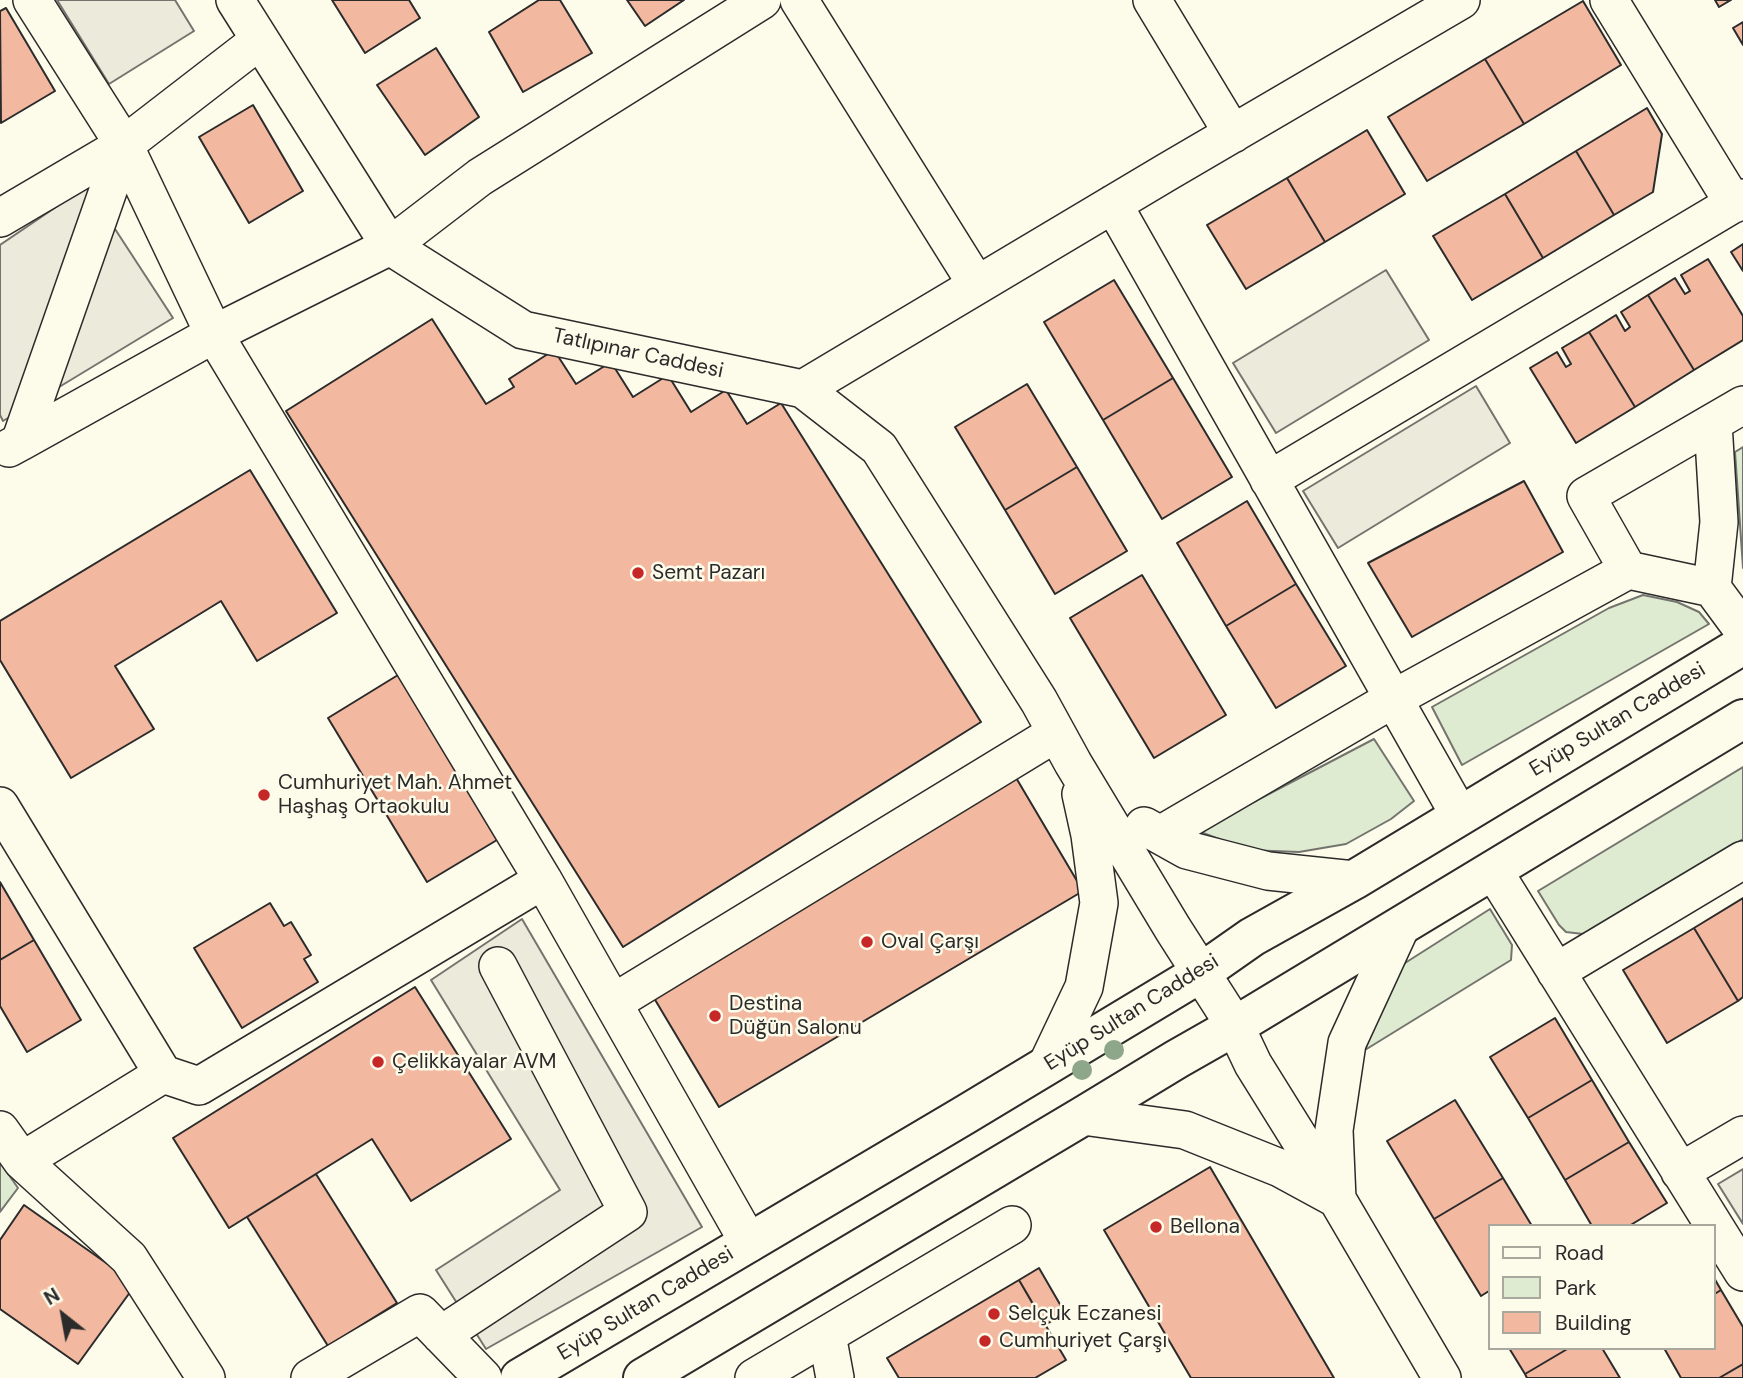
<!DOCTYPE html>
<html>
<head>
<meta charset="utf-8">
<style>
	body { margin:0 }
	#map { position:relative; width:1743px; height:1378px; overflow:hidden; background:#fdfbea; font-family:"DM Sans",sans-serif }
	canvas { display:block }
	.legend { position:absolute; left:1488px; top:1224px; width:228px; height:126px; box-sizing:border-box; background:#fdfbea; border:2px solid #a9a89e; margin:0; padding:9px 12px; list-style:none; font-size:21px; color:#2b2b2b }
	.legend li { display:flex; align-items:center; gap:14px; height:35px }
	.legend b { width:35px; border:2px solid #a9a89e }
	.north { position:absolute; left:28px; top:1280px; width:70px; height:70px; -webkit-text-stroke:5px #fdfbea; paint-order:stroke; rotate:329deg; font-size:19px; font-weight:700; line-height:28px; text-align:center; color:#2b2b2b }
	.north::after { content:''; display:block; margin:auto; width:24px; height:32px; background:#2b2b2b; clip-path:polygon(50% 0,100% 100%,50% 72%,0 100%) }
</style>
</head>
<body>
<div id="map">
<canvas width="1743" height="1378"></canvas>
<ul class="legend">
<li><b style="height:9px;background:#fdfbea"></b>Road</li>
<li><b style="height:19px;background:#deebd1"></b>Park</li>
<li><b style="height:19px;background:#f2b8a0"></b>Building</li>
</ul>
<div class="north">N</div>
</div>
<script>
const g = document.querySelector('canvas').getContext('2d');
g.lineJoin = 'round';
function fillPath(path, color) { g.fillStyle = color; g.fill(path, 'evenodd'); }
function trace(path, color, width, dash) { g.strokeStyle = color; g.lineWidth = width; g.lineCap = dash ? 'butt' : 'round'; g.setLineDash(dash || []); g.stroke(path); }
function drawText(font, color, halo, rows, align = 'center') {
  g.font = font + ' "DM Sans",sans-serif'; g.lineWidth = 5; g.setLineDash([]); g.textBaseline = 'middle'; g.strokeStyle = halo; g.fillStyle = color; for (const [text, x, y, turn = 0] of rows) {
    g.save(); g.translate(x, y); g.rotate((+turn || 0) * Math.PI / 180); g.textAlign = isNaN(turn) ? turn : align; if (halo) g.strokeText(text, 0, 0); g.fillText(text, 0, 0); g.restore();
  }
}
const green = new Path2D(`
	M1743 447V568L1735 452Z
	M1643 595 1677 602 1699 612 1709 624 1462 765 1432 707 1609 608Z
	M1374 739 1414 801 1391 819 1346 844 1299 852 1248 850 1198 831Z
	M1743 767V839L1598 928 1583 934 1566 932 1559 925 1538 891Z
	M1490 909 1512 945 1511 960 1365 1050 1394 970Z
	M0 1162 18 1188 0 1212Z`);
const parking = new Path2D(`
	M57 0H175L194 31 109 84Z
	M87 186 173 318 3 421 0 415V245Z
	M1386 270 1429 340 1276 433 1233 363Z
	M1476 386 1510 443 1338 548 1303 491Z
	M522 919 702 1227 486 1349 436 1270 560 1190 431 980Z
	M1743 1169V1224L1718 1184Z`);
const building = new Path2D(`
	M332 0H409L420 18 365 53Z
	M539 0H560L592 53 523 92 489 32Z
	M627 0H684L645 26Z
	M1715 0H1731L1719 7Z
	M1583 1 1621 65 1524 124 1485 59Z
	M6 8 55 91 1 123 0 11Z
	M1743 22V45L1733 28Z
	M436 48 479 117 425 155 377 85Z
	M1485 59 1524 124 1427 181 1388 117Z
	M253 105 303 191 249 223 199 137Z
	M1647 108 1662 134 1653 192 1614 215 1576 151Z
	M1367 130 1405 194 1325 242 1287 178Z
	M1576 151 1614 215 1543 258 1505 194Z
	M1287 178 1325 242 1246 289 1207 225Z
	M1505 194 1543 258 1472 300 1433 236Z
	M1743 244V271L1731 252Z
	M1708 259 1743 316V340L1694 370 1648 295 1675 278 1685 294 1690 291 1681 275Z
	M1114 280 1173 378 1103 420 1044 322Z
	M1648 295 1694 370 1635 407 1589 332 1616 315 1625 331 1630 327 1621 312Z
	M432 319 486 404 514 387 509 379 554 350 576 384 611 362 633 397 668 375 691 412 726 390 747 424 781 403 981 722 623 947 286 411Z
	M1589 332 1635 407 1576 443 1530 368 1557 352 1566 367 1571 364 1562 348Z
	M1173 378 1232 477 1162 519 1103 420Z
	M1027 384 1077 467 1005 510 955 427Z
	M1077 467 1127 551 1055 594 1005 510Z
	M250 470 337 613 257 661 221 601 115 666 154 729 71 778 0 660V621Z
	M1524 481 1563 552 1412 637 1368 563Z
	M1247 501 1296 584 1226 626 1177 543Z
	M1142 575 1226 715 1154 758 1070 618Z
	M1296 584 1346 666 1276 708 1226 626Z
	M398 675 497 840 427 882 328 718Z
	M1015 776 1083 891 719 1107 651 993Z
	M0 882 34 940 0 960Z
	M1743 898V997L1738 1001 1694 928Z
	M270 903 284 926 291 922 311 955 304 959 318 982 242 1028 194 948Z
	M1694 928 1738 1001 1667 1043 1623 970Z
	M34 940 81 1020 27 1052 0 1006V960Z
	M415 987 511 1139 411 1201 372 1139 229 1228 173 1138Z
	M1555 1018 1592 1080 1528 1118 1490 1057Z
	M1592 1080 1629 1142 1565 1180 1528 1118Z
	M1455 1100 1503 1178 1434 1219 1387 1141Z
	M1629 1142 1667 1203 1629 1226H1592L1565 1180Z
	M1210 1167 1334 1378H1191L1104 1230Z
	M316 1174 397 1303 328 1346 247 1217Z
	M1503 1178 1532 1226H1489V1291L1481 1296 1434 1219Z
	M24 1205 136 1284 78 1364 0 1309V1240Z
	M1039 1268 1065 1313 1045 1325 1019 1280Z
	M1713 1276 1721 1290 1713 1295Z
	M1019 1280 1066 1360 1035 1378H899L887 1358Z
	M1721 1290 1743 1327V1364L1719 1378H1681L1664 1348H1713V1295Z
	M1509 1348H1569L1525 1374Z
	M1569 1348H1602L1620 1378H1527L1525 1374Z
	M1743 1364V1378H1719Z`);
const minor = new Path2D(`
	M32 0 124 145 214 334 543 880 749 1243
	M235 0 390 246 523 330 803 389 879 448 1039 701 1073 763 1173 929 1235 1026 1253 1064 1337 1199 1442 1378
	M799 0 977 285
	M1152 0 1233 134
	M1609 0 1734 204
	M1113 204 1460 816
	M0 218 124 145
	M803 389 1167 172 1461 0
	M20 442 214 334 390 246 480 177 762 0
	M9 448 20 442 124 145 260 40
	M1269 480 1743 198
	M1628 570 1712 588 1743 630
	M1712 588 1719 522 1713 423
	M0 806 163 1074 22 1161
	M1144 826 1187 850 1268 871 1354 880
	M1160 835 1393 699 1628 570 1586 496 1743 405
	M1493 870 1743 1272
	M1556 972 1743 860
	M613 1003 1056 733
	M1047 1065 1084 987 1099 903 1090 835 1081 794
	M163 1074 199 1086 543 880
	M1083 1116 1185 1130 1280 1168 1337 1199 1334 1130 1347 1043 1401 926
	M0 1130 22 1161 129 1258 206 1378
	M1680 1172 1743 1135
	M441 1335 628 1212 498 966
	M827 1335 835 1378
	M310 1378 420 1313 483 1378
	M754 1378 1012 1225`);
const major = new Path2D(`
	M520 1378 963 1116 1202 972 1252 937 1354 880 1743 645
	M643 1378 1083 1116 1177 1059 1235 1026 1743 719`);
const trees = [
	[1114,1050],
	[1082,1070]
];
const markers = [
	[638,573,7,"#c62828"],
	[264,795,7,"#c62828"],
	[867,942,7,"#c62828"],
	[715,1016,7,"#c62828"],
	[378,1062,7,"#c62828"],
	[1156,1227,7,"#c62828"],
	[994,1314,7,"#c62828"],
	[985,1341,7,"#c62828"]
];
const streetNames = [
	["Tatlıpınar Caddesi",638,354,12],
	["Eyüp Sultan Caddesi",1618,720,-31],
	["Eyüp Sultan Caddesi",1132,1013,-32],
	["Eyüp Sultan Caddesi",646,1304,-31]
];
const poiNames = [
	["Semt Pazarı",652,573],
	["Cumhuriyet Mah. Ahmet",278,783],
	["Haşhaş Ortaokulu",278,807],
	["Oval Çarşı",881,942],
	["Destina",729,1004],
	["Düğün Salonu",729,1028],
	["Çelikkayalar AVM",392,1062],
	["Bellona",1170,1227],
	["Selçuk Eczanesi",1008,1314],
	["Cumhuriyet Çarşı",999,1341]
];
fillPath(green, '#deebd1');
trace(green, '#74746e', 2);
fillPath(parking, '#eceadb');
trace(parking, '#74746e', 2);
fillPath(building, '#f2b8a0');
trace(building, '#2b2b2b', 2);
trace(minor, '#2b2b2b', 40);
trace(major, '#2b2b2b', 42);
trace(minor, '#fdfbea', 37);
trace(major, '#fdfbea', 38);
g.fillStyle = '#8ea78a';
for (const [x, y] of trees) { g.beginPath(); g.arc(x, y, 10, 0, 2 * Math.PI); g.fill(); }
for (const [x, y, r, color] of markers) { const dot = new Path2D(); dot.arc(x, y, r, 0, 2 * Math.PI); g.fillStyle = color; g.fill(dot); trace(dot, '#fdfbea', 2.5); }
drawText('21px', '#2b2b2b', '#fdfbea', streetNames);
drawText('21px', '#2b2b2b', '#fdfbea', poiNames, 'left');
</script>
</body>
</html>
